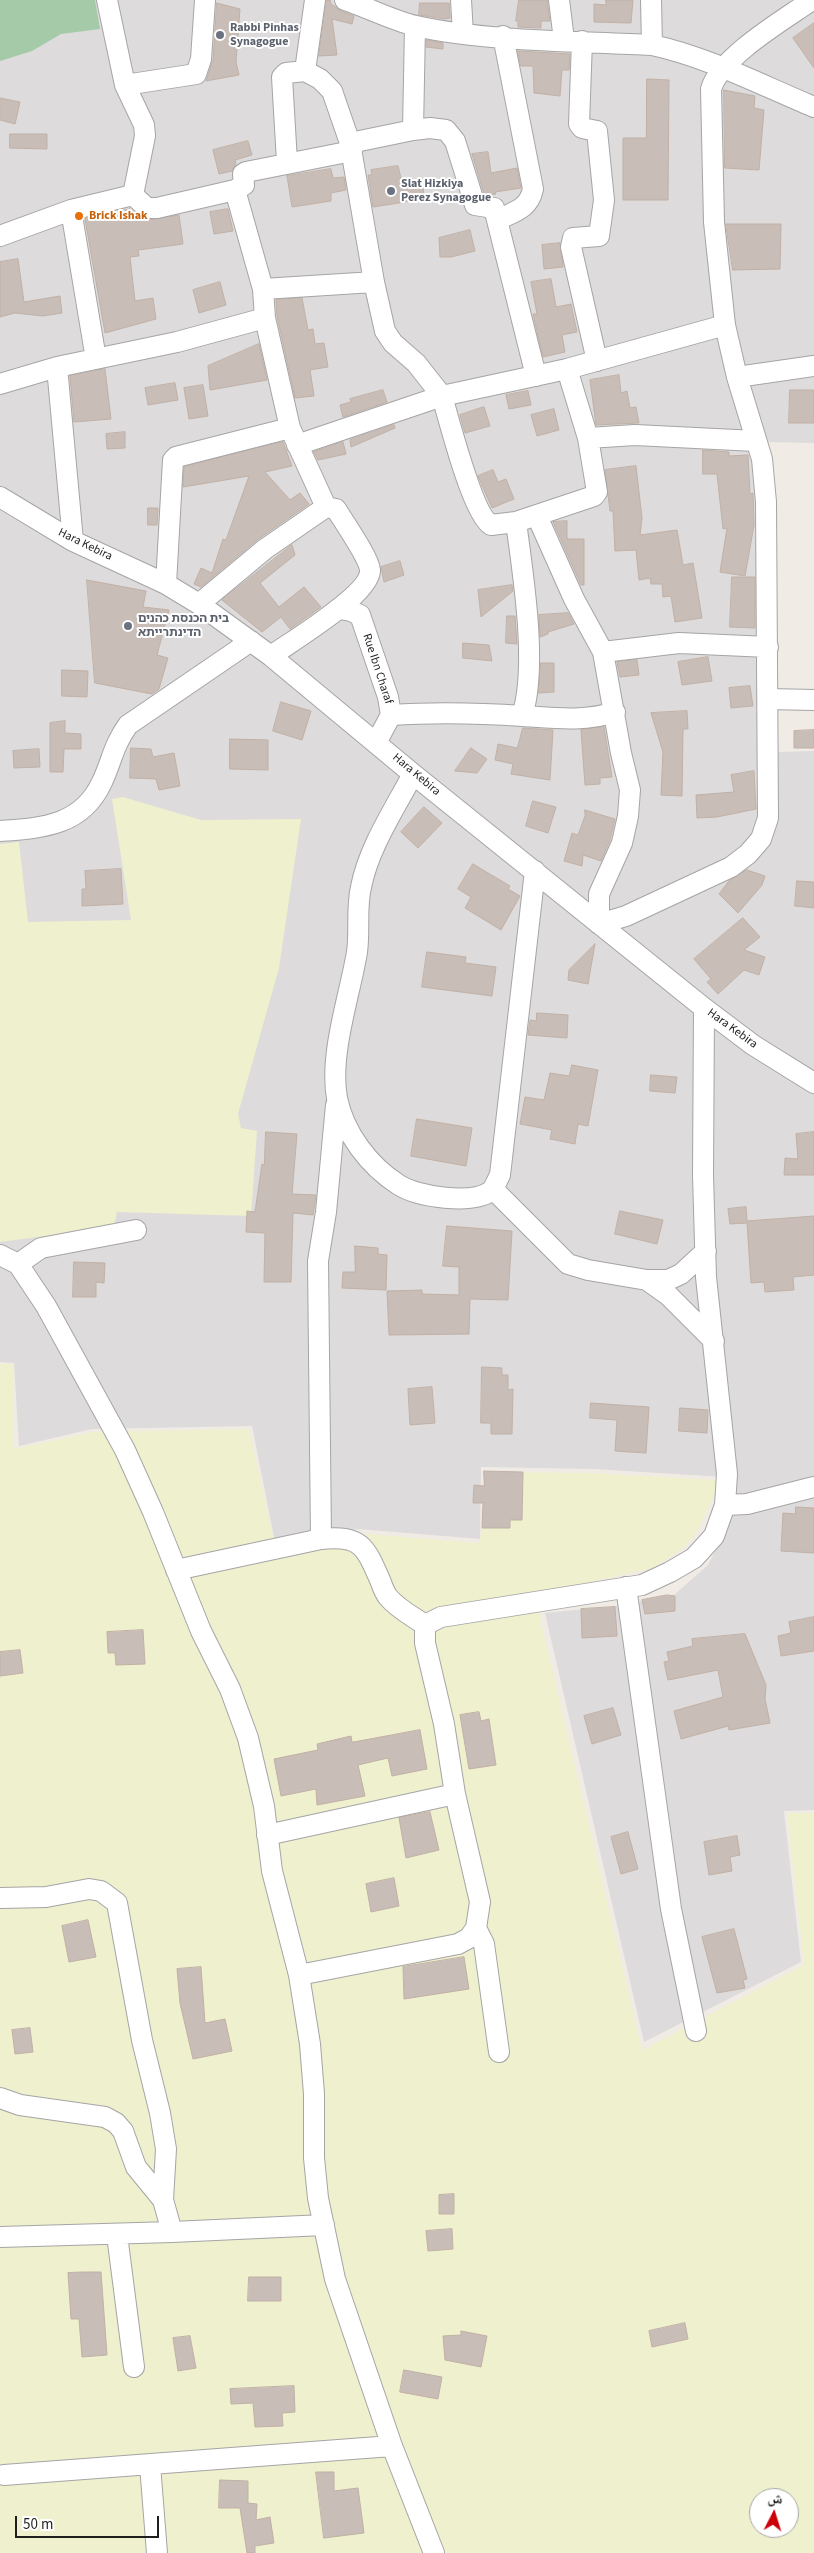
<!DOCTYPE html>
<html>
<head>
<meta charset="utf-8">
<style>
	body { margin:0 }
	#map { position:relative; width:814px; height:2553px; overflow:hidden; background:#f0ebe4; font-family:"Source Sans 3","Noto Naskh Arabic",sans-serif }
	canvas { display:block }
	.north { position:absolute; left:749px; top:2488px; width:50px; height:50px; box-sizing:border-box; background:#fff; border:1px solid #a5a5a5; border-radius:50%; rotate:5deg; font-size:14px; font-weight:700; line-height:20px; text-align:center; color:#1e1e1e }
	.north::after { content:''; display:block; margin:auto; width:18px; height:22px; background:#cd0009; clip-path:polygon(50% 0,100% 100%,50% 72%,0 100%) }
	.scale { position:absolute; left:15px; top:2516px; width:144px; height:22px; box-sizing:border-box; border:2px solid #1e1e1e; border-top:0; padding-left:6px; font-size:15px; line-height:18px; white-space:nowrap; color:#1e1e1e; -webkit-text-stroke:4px #fff; paint-order:stroke }
</style>
</head>
<body>
<div id="map">
<canvas width="814" height="2553"></canvas>
<div class="north">ش</div>
<div class="scale">50 m</div>
</div>
<script>
const g = document.querySelector('canvas').getContext('2d');
g.lineJoin = 'round';
function fillPath(path, color) { g.fillStyle = color; g.fill(path, 'evenodd'); }
function trace(path, color, width, dash) { g.strokeStyle = color; g.lineWidth = width; g.lineCap = dash ? 'butt' : 'round'; g.setLineDash(dash || []); g.stroke(path); }
function drawText(font, color, halo, rows, align = 'center') {
  g.font = font + ' "Source Sans 3","Noto Sans Hebrew",sans-serif'; g.lineWidth = 4; g.setLineDash([]); g.textBaseline = 'middle'; g.strokeStyle = halo; g.fillStyle = color; for (const [text, x, y, turn = 0] of rows) {
    g.save(); g.translate(x, y); g.rotate((+turn || 0) * Math.PI / 180); g.textAlign = isNaN(turn) ? turn : align; if (halo) g.strokeText(text, 0, 0); g.fillText(text, 0, 0); g.restore();
  }
}
const residential = new Path2D(`
	M0 0H814V443L768 442 777 752 814 751V1810L784 1811 801 1962 644 2042 545 1613 614 1606 674 1595 708 1565 729 1525 737 1489 724 1477 593 1469 481 1467 480 1539 358 1529 275 1542 252 1426 92 1429 19 1446 14 1363 0 1362Z`);
const farmland = new Path2D(`
	M123 797 201 820 301 819 279 968 238 1114 241 1128 257 1131 251 1216 117 1212 114 1227 0 1242V844L19 842 28 922 131 920 112 799Z
	M0 1364H13L14 1449 93 1432 249 1429 277 1555 368 1534 480 1543 485 1472 590 1473 719 1480 709 1507 696 1533 684 1548 653 1568 538 1594 541 1623 642 2050 804 1965 787 1813H814V2553H0ZM759 2498H789V2528H759Z`);
const cemetery = new Path2D(`
	M0 0H95L100 29 61 34 32 51 0 61Z`);
const building = new Path2D(`
	M327 0H330L331 4 341 11 354 16 352 24 332 19 337 55 319 56Z
	M519 0H547L550 21H541V28L518 27V21H516Z
	M606 0H633L631 23 594 22V4L606 5Z
	M217 3 240 9 236 62 239 75 206 81 213 60Z
	M420 3H449L450 18 445 19 419 15Z
	M814 23V68L793 38Z
	M427 40 443 43V49L426 47Z
	M518 51 570 54 569 70H562L560 96 534 93 533 66H521Z
	M647 79 669 80 668 200H623V138H646Z
	M724 90 755 96 754 108 764 110 759 170 725 168Z
	M0 98 20 102 15 124 0 120Z
	M10 134H47V149L10 148Z
	M248 141 252 155 235 160 236 164 232 171 219 174 213 150Z
	M488 152 491 173 517 168 521 188 495 192 496 194 490 195 484 194 472 154Z
	M398 166 402 182 423 183 424 199 373 207 368 175H372L371 170Z
	M331 169 333 178 344 177 346 190 331 193V201L292 207 287 176Z
	M130 209 139 217 147 220 179 215 183 244 138 250 139 256 130 257 135 301 153 298 156 319 105 333 85 219Z
	M228 209 233 231 214 234 210 212Z
	M726 224H781L780 269 733 270Z
	M470 230 475 251 451 257H440L439 238Z
	M560 243 563 267 544 269 542 245Z
	M18 259 24 302 60 296 62 313 43 316 15 313 0 317V262Z
	M551 279 556 307 571 304 577 332 562 335 565 352 543 357 533 314H537L531 282Z
	M220 282 226 305 199 313 193 290Z
	M302 298 308 330 313 329 315 344 324 343 328 367 310 370 314 396 295 398 277 316 276 300Z
	M259 344 267 380 210 390 208 366Z
	M105 369 111 419 74 422 70 376Z
	M619 375 621 393 627 391 630 408 636 407 639 423 596 425 590 380Z
	M175 383 178 400 148 405 145 388Z
	M203 385 208 416 189 419 184 388Z
	M383 390 387 402 343 417 340 405 351 402 350 399Z
	M790 390H814V423H789Z
	M528 391 531 405 509 409 506 395Z
	M484 407 490 426 465 433 460 415Z
	M554 409 559 430 537 436 531 415Z
	M394 425 395 428 351 447 350 440Z
	M125 432V448L107 449 106 434Z
	M283 442 292 466 265 472 290 500 300 493 309 504 257 540 201 587 194 584 201 568 212 573 223 539 226 540 249 476 183 487 184 467Z
	M343 442 346 454 318 460 314 452Z
	M703 450 729 452V456L748 455 750 494 753 493 754 525 745 576 720 572 727 528 723 529 717 474H703Z
	M636 466 642 518 640 535 677 530 683 565 693 563 702 618 675 622 671 596 663 597 662 584H651L650 578 639 580 636 550 615 551 613 511H610L605 470Z
	M493 470 498 482 506 479 514 499 492 508 478 476Z
	M148 508H158L157 525H148Z
	M567 521V539H584V585H581L553 522Z
	M292 545 295 555 260 583 279 607 304 587 321 607 290 629 281 617 262 632 222 600Z
	M400 561 404 575 384 582 381 567Z
	M732 577H755V628L730 627Z
	M87 580 146 591 143 607 169 610 157 655 168 658 159 689 152 694 95 683Z
	M512 585 513 591 481 617 478 590Z
	M568 613 574 624 548 632V634L540 637 539 615Z
	M507 616H515L517 644 506 643Z
	M463 643 489 645 492 661 463 658Z
	M708 657 712 681 682 685 678 662Z
	M637 660 639 675 620 677 617 662Z
	M541 663H554V692L539 693Z
	M62 670 88 671 87 697 62 696Z
	M750 686 753 706 731 708 729 688Z
	M281 702 311 711 302 740 273 731Z
	M687 711 688 729H683L682 796 661 795 663 752 651 713Z
	M65 721V733L81 734V749H64L63 772H50V723Z
	M604 727 612 777 600 778V784L585 785 581 730Z
	M523 728 553 730 550 780 511 774 513 764 495 760 498 744 517 748Z
	M814 730V748H794V731Z
	M230 739 268 740V770L230 769Z
	M131 748 151 749 153 757 174 753 180 786 159 790 156 779 130 778Z
	M471 748 487 759 477 773 455 771Z
	M39 749 40 767 14 768 13 751Z
	M754 771 756 809 717 817 697 818 696 795 734 792 731 775Z
	M533 801 556 807 548 833 526 826Z
	M424 807 442 823 418 848 401 832Z
	M585 810 615 819 610 840 601 861 583 855 582 866 564 861 572 833 578 835 585 816Z
	M473 864 510 886 508 889 520 896 501 930 465 908 471 897 458 889Z
	M121 869 123 904 82 906V889H86L85 871Z
	M747 870 765 876 762 885 738 913 719 894 729 881Z
	M797 881 814 882V908L795 906Z
	M743 918 760 937 744 950 765 957 759 975 744 970 718 994 707 982 711 979 694 959Z
	M595 944 588 984 568 980 569 970Z
	M427 952 466 957 465 963 496 967 492 996 422 987Z
	M537 1013 568 1015 567 1038 528 1035 530 1020 536 1021Z
	M572 1065 598 1070 588 1126 578 1124 575 1144 550 1139 552 1130 520 1124 525 1097 544 1100 550 1073 569 1076Z
	M651 1075 677 1077 675 1093 650 1091Z
	M417 1119 472 1128 466 1166 411 1156Z
	M266 1132 297 1134 292 1194 316 1195 313 1215 293 1213 291 1282H264L265 1233 246 1232 247 1211 255 1212 262 1164 264 1165Z
	M814 1132V1175H784L785 1158 798 1159 796 1134Z
	M746 1207 747 1221 814 1216V1275L793 1277 794 1290 765 1292 764 1282 751 1283 747 1223 730 1224 728 1209Z
	M620 1211 663 1220 657 1244 615 1234Z
	M447 1226 512 1231 508 1300 470 1299 469 1334 389 1335 387 1291 422 1290V1294L459 1295V1267L443 1266Z
	M355 1246 378 1248V1254L387 1255 386 1290 342 1288 343 1272H355Z
	M74 1262 105 1263 104 1283 96 1282V1297H73Z
	M482 1367 502 1368V1375H508V1390L513 1389 512 1434H491V1423H481Z
	M432 1387 435 1423 410 1425 408 1389Z
	M591 1403 649 1407 646 1453 615 1451 617 1420 590 1418Z
	M680 1408 708 1410 707 1433 679 1431Z
	M484 1471 523 1472 522 1520H510V1528H482L483 1503H473L474 1485 484 1486Z
	M796 1507 814 1508V1553L781 1551 783 1513 795 1514Z
	M667 1595 675 1596V1611L645 1614 642 1600Z
	M615 1607 617 1636 582 1638 581 1609Z
	M814 1617V1651L781 1656 778 1636 791 1633 789 1622Z
	M143 1630 145 1664 116 1665 115 1653H108L107 1632Z
	M745 1634 766 1685 765 1699 770 1723 729 1730 728 1726 681 1739 674 1711 723 1697 718 1670 668 1680 664 1662 669 1661 667 1652 693 1646 692 1639Z
	M20 1650 23 1673 0 1676V1652Z
	M613 1708 621 1735 592 1744 584 1716Z
	M479 1712 481 1721 489 1719 496 1765 469 1769 460 1715Z
	M420 1730 427 1769 392 1776 388 1758 358 1765 365 1796 317 1805 316 1789 281 1796 274 1759 318 1750 317 1744 351 1736 352 1742Z
	M430 1812 439 1850 406 1858 399 1818Z
	M628 1832 638 1869 621 1874 611 1837Z
	M737 1836 740 1855 730 1857 732 1871 709 1875 704 1842Z
	M394 1878 399 1906 371 1912 366 1884Z
	M88 1920 96 1957 69 1962 62 1926Z
	M734 1929 747 1979 743 1980 745 1988 717 1993 702 1937Z
	M464 1957 469 1989 404 1999 403 1967Z
	M201 1967 205 2023 225 2019 232 2051 193 2059 180 2003 177 1969Z
	M30 2028 33 2052 15 2054 12 2030Z
	M454 2194V2214H439V2195Z
	M452 2229 453 2249 428 2251 426 2231Z
	M83 2272H101L107 2355 82 2357 79 2319H71L68 2273Z
	M249 2277H281V2301H248Z
	M685 2323 688 2339 652 2347 649 2331Z
	M461 2331 487 2336 481 2367 445 2360 443 2336 461 2335Z
	M190 2336 196 2368 178 2371 173 2338Z
	M404 2370 442 2377 438 2399 400 2392Z
	M294 2386 295 2412 282 2413 283 2426 255 2427 253 2403 231 2404 230 2389Z
	M316 2472H334V2491L358 2488 364 2533 324 2538Z
	M220 2480 248 2481V2503L257 2504 256 2520 270 2517 274 2543 255 2546V2553H247L240 2508H219Z`);
const minor = new Path2D(`
	M107 0 125 85 144 125 145 136 133 195
	M345 0C369 8 391 20 416 26 489 42 577 41 652 45 708 57 761 85 814 107
	M461 0 463 34
	M559 0 564 40
	M651 0 652 45
	M582 41 579 124 582 128 597 131 604 200 599 236 573 238 571 247 597 361
	M305 71 315 0
	M125 85 196 74 201 59 205 0
	M413 130 415 26
	M350 143 413 130 430 128 446 130 455 141 475 205 494 208 536 376
	M287 162 282 77 286 73 305 71 320 79 332 91 350 143 374 282 385 331 393 343 416 363 442 396 567 369 725 325
	M235 190 263 289 265 318 290 428 326 507
	M71 210 96 359
	M497 220C514 212 529 209 533 189L503 36
	M0 236 71 210 133 195 147 208H157L235 190 244 185 243 174 246 172 352 151
	M263 289 374 282
	M57 367 73 541
	M737 377 814 366
	M0 384 57 367 177 342 265 318
	M588 438 635 435 756 441
	M297 445 442 396C449 420 473 515 491 525L516 522 594 496 597 492 588 438 567 369
	M0 497 73 541 166 584 199 604 271 656 413 774 704 1008 753 1045 814 1083
	M537 516 574 599 603 652 621 753 630 790 628 816 622 843 599 894V924L626 916 731 867 748 854 761 839 768 818 766 502 762 459 737 377 725 325 714 222 711 89C720 57 785 19 812 0
	M516 522C523 575 538 666 522 716
	M166 584 173 460 176 457 290 428
	M199 604 265 549 326 507 336 509C344 522 369 558 370 570 371 594 292 641 271 656
	M339 609 351 611 360 615 388 697 391 715 377 741
	M603 652 679 643 768 647
	M768 699 814 700
	M391 715C434 712 480 713 523 716 554 718 585 722 615 712
	M413 774C394 810 369 847 361 887 356 908 360 931 357 952 350 995 329 1054 337 1098 344 1133 369 1166 399 1185 418 1197 472 1205 491 1191 495 1187 497 1180 500 1175L535 871
	M0 831C42 828 82 826 102 782 112 761 113 746 128 725L251 641
	M493 1189 568 1264 588 1270 647 1280H668L681 1274 706 1251
	M0 1255 18 1264 46 1306 125 1450 153 1512 201 1631 230 1689 248 1738 264 1806 272 1871 299 1975 310 2044 314 2094V2158L318 2198 335 2279 392 2446 434 2553
	M18 1264 41 1248 136 1230
	M647 1280 668 1295 714 1341
	M725 1505 747 1504 814 1487
	M321 1539 318 1261 326 1212 336 1105
	M176 1570 321 1539C361 1535 365 1546 380 1580 382 1585 384 1592 388 1597 398 1609 412 1616 425 1625
	M626 1587 671 1909 696 2031
	M425 1625 441 1617 642 1585 670 1572 694 1558 714 1536 725 1505 727 1474 706 1277 703 1175 704 1008
	M267 1835 455 1794
	M0 1898 46 1897 89 1889 101 1891 117 1903 142 2040 160 2113 166 2149 163 2200
	M476 1928 484 1944 499 2052
	M299 1975 458 1944 469 1938 476 1928 480 1902 455 1794 444 1724 425 1643V1625
	M0 2098 20 2105 105 2117 116 2123 123 2131 136 2167 163 2200 172 2232 324 2225
	M117 2235 134 2367
	M0 2237 172 2232
	M150 2465 157 2553
	M4 2475 392 2446`);
const markers = [
	[220,35,5,"#6b7280"],
	[391,191,5,"#6b7280"],
	[79,216,5,"#e8710a"],
	[128,626,5,"#6b7280"]
];
const worshipNames = [
	["Rabbi Pinhas",230,28],
	["Synagogue",230,42],
	["Slat Hizkiya",401,184],
	["Perez Synagogue",401,198],
	["בית הכנסת כהנים",138,619],
	["הדינתרייתא",138,633]
];
const foodNames = [
	["Brick Ishak",89,216]
];
const streetNames = [
	["Hara Kebira",85,545,26],
	["Rue Ibn Charaf",377,669,72],
	["Hara Kebira",416,775,40],
	["Hara Kebira",732,1029,36]
];
fillPath(residential, '#dddbdb');
fillPath(farmland, '#eff0ce');
fillPath(cemetery, '#a4caa8');
fillPath(building, '#c8bdb7');
trace(building, '#c2b1a6', 1);
trace(minor, '#a5a5a5', 22);
trace(minor, '#fff', 20);
for (const [x, y, r, color] of markers) { const dot = new Path2D(); dot.arc(x, y, r, 0, 2 * Math.PI); g.fillStyle = color; g.fill(dot); trace(dot, '#fff', 2); }
drawText('bold 12px', '#5b616d', '#fff', worshipNames, 'left');
drawText('bold 12px', '#c56008', '#fff', foodNames, 'left');
drawText('12px', '#1e1e1e', '#fff', streetNames);
</script>
</body>
</html>
